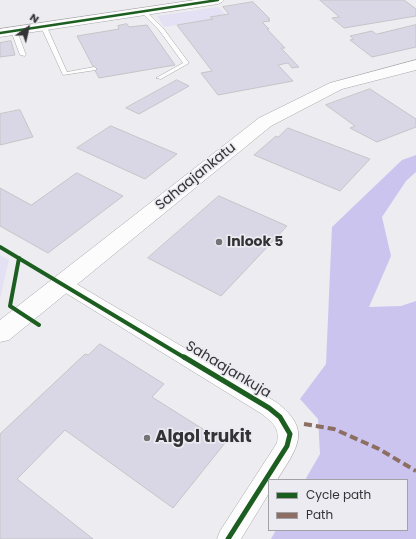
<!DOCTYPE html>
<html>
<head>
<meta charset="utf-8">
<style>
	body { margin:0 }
	#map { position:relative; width:416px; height:539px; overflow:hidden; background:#edecf0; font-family:Poppins,sans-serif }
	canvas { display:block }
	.legend { position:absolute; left:268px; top:479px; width:140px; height:52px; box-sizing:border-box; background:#ecebf1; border:1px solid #a2a1a6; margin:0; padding:5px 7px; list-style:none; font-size:12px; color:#333335 }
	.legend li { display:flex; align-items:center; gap:8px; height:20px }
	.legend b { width:20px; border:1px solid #a2a1a6 }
	.north { position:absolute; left:8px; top:8px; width:40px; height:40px; -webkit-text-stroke:3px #ecebf1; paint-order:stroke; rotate:34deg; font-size:11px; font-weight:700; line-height:16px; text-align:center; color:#333335 }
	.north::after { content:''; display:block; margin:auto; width:14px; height:18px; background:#333335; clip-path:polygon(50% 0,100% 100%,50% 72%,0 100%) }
</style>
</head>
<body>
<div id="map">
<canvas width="416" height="539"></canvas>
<ul class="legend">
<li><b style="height:5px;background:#1b5e20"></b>Cycle path</li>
<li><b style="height:5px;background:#8d6e63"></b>Path</li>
</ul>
<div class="north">N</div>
</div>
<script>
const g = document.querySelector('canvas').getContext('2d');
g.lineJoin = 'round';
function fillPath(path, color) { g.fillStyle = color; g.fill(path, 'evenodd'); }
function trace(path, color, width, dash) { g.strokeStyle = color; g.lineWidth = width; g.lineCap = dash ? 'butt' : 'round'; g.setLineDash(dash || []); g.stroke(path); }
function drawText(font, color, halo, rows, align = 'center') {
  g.font = font + ' Poppins,sans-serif'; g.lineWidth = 3.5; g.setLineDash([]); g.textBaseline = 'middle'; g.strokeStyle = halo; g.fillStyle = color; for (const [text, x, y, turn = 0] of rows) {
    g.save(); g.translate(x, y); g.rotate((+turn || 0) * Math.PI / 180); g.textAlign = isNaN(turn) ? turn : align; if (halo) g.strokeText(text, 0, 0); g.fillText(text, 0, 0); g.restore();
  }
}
const green = new Path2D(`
	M218 7 225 14 211 17 213 19 164 27 157 16Z
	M0 255 9 260 0 299Z`);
const forest = new Path2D(`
	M416 155V172L406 181 382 217 391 256 369 307 401 306 416 301V539H271L276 530H407V480H305L320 454 318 419 300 399 326 364 332 227 402 160Z`);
const building = new Path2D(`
	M320 0H404L416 9V16L344 28 332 18 339 17Z
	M253 2 270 19H268L270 21 262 22 269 29H267L285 48H281L299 67 292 68 288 63 278 65 293 81 218 95 201 73 212 71 177 25 213 19 210 17 229 14 223 7Z
	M127 24 129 27 147 25 175 65 99 78 77 36 119 29 118 26Z
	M416 25V47L372 57 350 40 354 39 350 36 372 31 376 34Z
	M11 41 15 55 0 57V43Z
	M177 80 189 86 139 114 126 108Z
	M370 89 416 119V127L377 142 350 128 355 126 326 105Z
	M20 110 33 137 0 145V114Z
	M111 126 177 154 145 179 77 148Z
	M288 128 370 159 340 191 254 155 276 136 278 137Z
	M77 173 123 196 48 253 0 226V188L31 205Z
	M219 196 287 226 221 296 148 258Z
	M100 344 164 384 152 397 225 443 173 508 65 430 17 479 93 539H0V434L85 354 88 355Z`);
const service = new Path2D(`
	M141 10H145L163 28 189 63 161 79 156 78 183 63 159 30 141 12Z
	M42 26 47 27 67 72 94 67 96 68V70L63 75 41 27Z
	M14 29 17 31 26 55 25 56 20 55 11 31Z`);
const minor = new Path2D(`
	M62 277 68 279 276 402C313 430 297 448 277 480H269V493L241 539H217L220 531 277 443C280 428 273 423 262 414L56 287 54 283 56 279Z`);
const tertiary = new Path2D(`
	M195 0H224L222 2 218 4 0 37V29Z`);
const secondary = new Path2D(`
	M416 60V70L342 89 271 126 9 340 0 342V320L259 118 330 83Z`);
const quiet = new Path2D(`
	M304 424 334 429 379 449 416 471`);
const cyclewayFar2 = new Path2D(`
	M0 33 218 0`);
const cyclewayFar1 = new Path2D(`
	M0 247 185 358
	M19 258 10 306 39 325`);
const cycleway = new Path2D(`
	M184 357 269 408 280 417 290 434 287 446 228 539`);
const markers = [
	[219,242,4,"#747476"],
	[147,438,4,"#747476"]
];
const streetNames = [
	["Sahaajankatu",196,177,-39],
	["Sahaajankuja",228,370,31]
];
const poiNames = [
	["Inlook 5",227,242]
];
const nearPoinames = [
	["Algol trukit",155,438]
];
fillPath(green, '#e4e1f4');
fillPath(forest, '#cbc4ee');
fillPath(building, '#d9d7e5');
trace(building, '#c5c4c7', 1);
trace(service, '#a7a7aa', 1);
trace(minor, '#a7a7aa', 1);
trace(tertiary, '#a7a7aa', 1);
trace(secondary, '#a7a7aa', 1);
fillPath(service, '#fcfcfd');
fillPath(minor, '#fcfcfd');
fillPath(tertiary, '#fcfcfd');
fillPath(secondary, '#fcfcfd');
trace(quiet, '#8d6e63', 4, [8, 4]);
trace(cyclewayFar2, '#1b5e20', 2.5);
trace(cyclewayFar1, '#1b5e20', 4);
trace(cycleway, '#1b5e20', 5);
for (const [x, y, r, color] of markers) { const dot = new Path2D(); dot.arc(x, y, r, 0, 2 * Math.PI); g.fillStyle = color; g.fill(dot); trace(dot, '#ecebf1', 1.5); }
drawText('14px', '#333335', '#ecebf1', streetNames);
drawText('bold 14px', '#333335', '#ecebf1', poiNames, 'left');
drawText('bold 17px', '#333335', '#ecebf1', nearPoinames, 'left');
</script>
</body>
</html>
